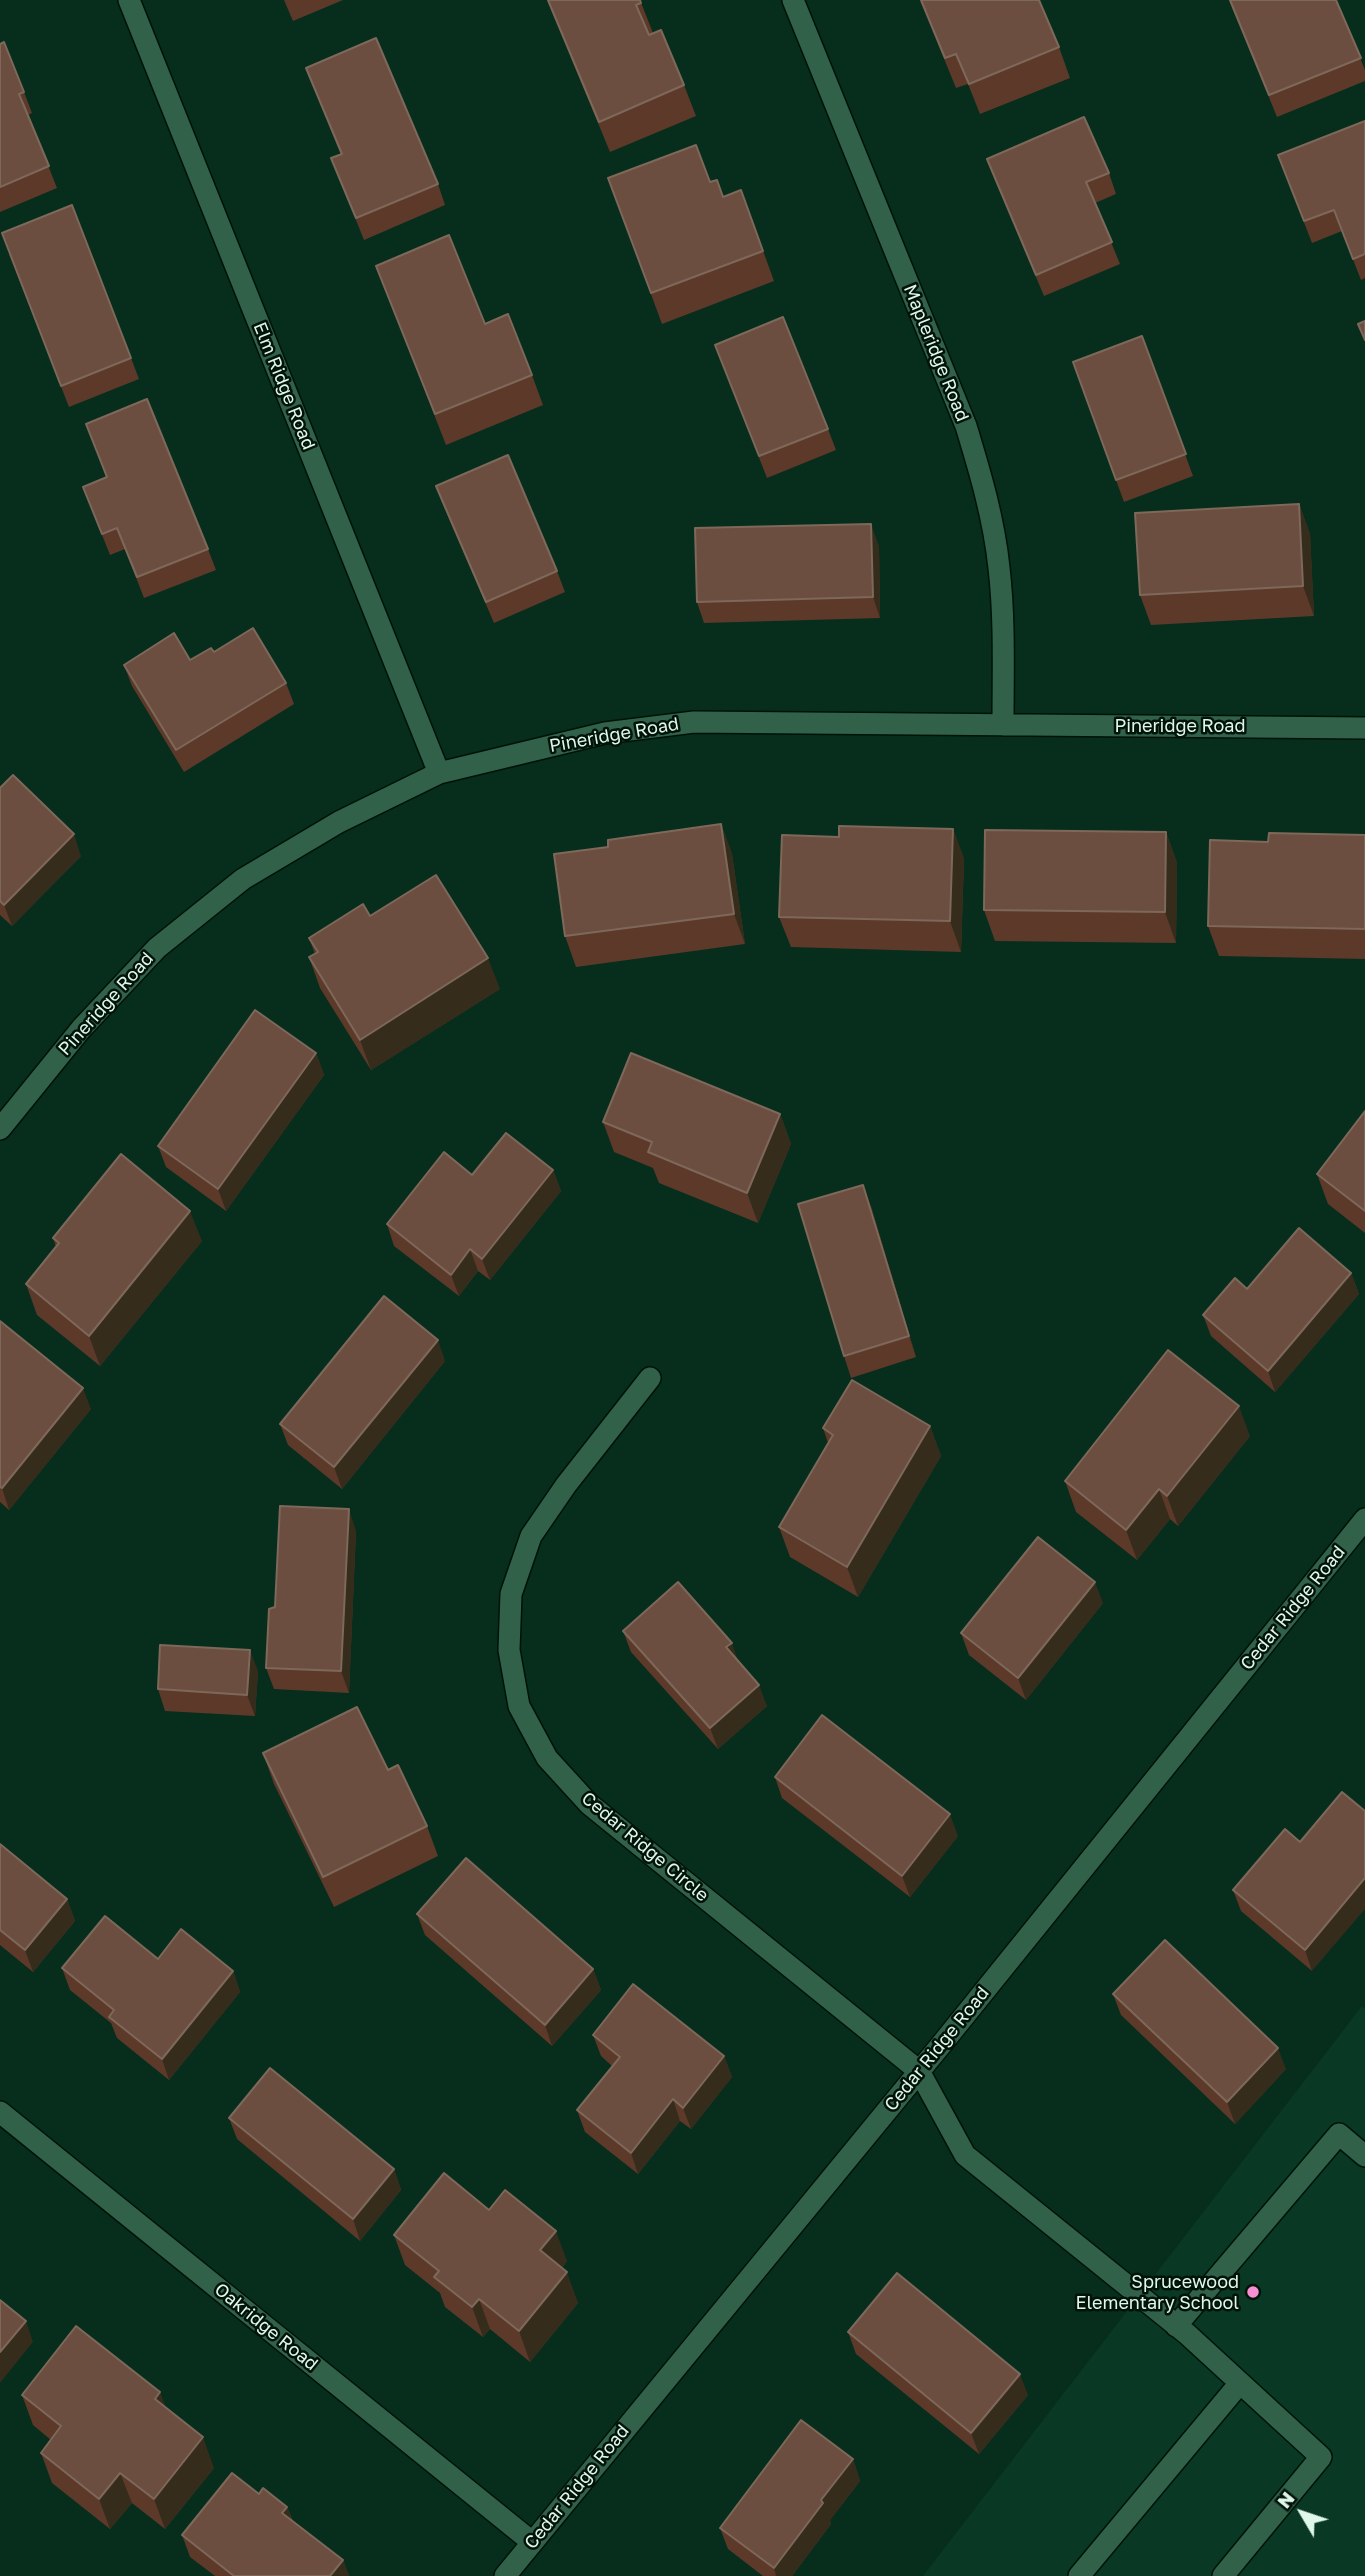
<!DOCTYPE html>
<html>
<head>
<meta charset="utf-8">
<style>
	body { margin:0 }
	#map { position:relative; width:1365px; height:2576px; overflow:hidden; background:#072d1d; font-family:"Golos Text",sans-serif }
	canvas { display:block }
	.north { position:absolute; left:1267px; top:2478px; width:70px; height:70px; -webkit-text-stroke:5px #02130a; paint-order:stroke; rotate:309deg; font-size:19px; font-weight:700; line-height:28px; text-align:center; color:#dff8ea }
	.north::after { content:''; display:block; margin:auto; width:24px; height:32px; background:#dff8ea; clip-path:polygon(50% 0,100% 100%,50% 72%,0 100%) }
</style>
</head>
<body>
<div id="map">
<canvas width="1365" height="2576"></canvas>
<div class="north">N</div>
</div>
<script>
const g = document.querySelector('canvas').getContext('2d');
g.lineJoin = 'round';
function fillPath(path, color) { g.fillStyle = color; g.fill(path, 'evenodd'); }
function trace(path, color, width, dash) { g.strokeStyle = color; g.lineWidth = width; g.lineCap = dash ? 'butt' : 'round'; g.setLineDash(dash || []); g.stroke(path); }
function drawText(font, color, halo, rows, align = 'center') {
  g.font = font + ' "Golos Text",sans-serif'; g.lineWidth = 5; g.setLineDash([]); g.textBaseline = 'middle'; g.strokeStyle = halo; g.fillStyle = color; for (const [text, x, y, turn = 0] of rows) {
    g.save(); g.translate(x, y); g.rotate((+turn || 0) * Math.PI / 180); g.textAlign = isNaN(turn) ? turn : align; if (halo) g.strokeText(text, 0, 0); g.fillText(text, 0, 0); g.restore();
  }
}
const built = new Path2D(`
	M1362 2006 1365 2009V2576H923Z`);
const minor = new Path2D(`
	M129 0 439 773
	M793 0 966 426C980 472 994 519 999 568 1005 619 1003 673 1003 725
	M0 1129 81 1029 157 948 243 879 339 822 439 773 605 733 694 722 1365 728
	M650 1378 566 1485 531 1536 511 1594 509 1650 519 1706 547 1758 589 1804 919 2071 965 2155 1187 2334 1321 2457 1223 2576
	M0 2112 532 2542
	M1176 2326 1339 2134 1365 2156
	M505 2576 945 2040 1365 1519
	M1079 2576 1240 2383`);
const wall = new Path2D(`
	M284 0H343L293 21Z
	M547 0H640L653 33 684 85 696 116 610 152Z
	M920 0 1059 47 1070 78 980 114 968 84 956 88Z
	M1229 0H1336L1365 70V81L1277 117Z
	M0 44 24 92 32 113 28 115 57 188 0 212Z
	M306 68 438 184 445 205 364 240 331 158 341 155Z
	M1365 121V278L1361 280 1342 231 1312 243 1278 155Z
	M987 159 1109 173 1116 194 1095 203 1120 264 1044 296 995 180Z
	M608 178 723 197 741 190 774 281 662 324Z
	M9 254 131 358 139 379 69 407Z
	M376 266 485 324 532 375 543 405 446 445Z
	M1142 336 1193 476 1124 502 1073 362Z
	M715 345 828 429 836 450 767 478Z
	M86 424 208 549 216 570 144 598 125 549 110 555 83 487 106 477Z
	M436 486 557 571 565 592 494 623 444 507Z
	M1299 504 1310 534 1314 616 1151 625 1140 595Z
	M879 546 880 618 704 623 697 602Z
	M214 652 286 683 294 704 184 772 132 686 124 665 190 660Z
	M0 788 81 856 12 926 0 915Z
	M721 824 732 854 745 944 576 967 565 936 608 847Z
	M953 829 964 859 961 952 791 947 779 917 839 837Z
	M1166 832 1177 863 1176 943 995 941 984 910Z
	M1365 835V959L1219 956 1208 926 1268 842Z
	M370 916 500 989 371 1070 320 988 309 957 315 954 309 938Z
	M316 1053 324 1075 226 1211 166 1167 158 1146Z
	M1365 1111V1233L1328 1204 1317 1174Z
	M780 1114 791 1144 758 1223 659 1183 653 1168 614 1152 603 1122Z
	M553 1170 561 1191 490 1280 478 1271 459 1296 394 1246 387 1224 472 1175Z
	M871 1206 916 1357 851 1378 844 1356Z
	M53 1238 202 1241 100 1366 37 1315 26 1284 56 1247Z
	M1351 1273 1359 1294 1275 1392 1211 1336 1203 1315 1247 1289Z
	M0 1321 91 1409 9 1510 0 1502Z
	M445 1361 342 1489 288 1445 280 1424Z
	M930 1426 941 1456 858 1597 790 1557 779 1527 828 1443 823 1428Z
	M1250 1436 1178 1526 1170 1519 1137 1560 1076 1512 1065 1481Z
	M356 1531 349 1693 274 1689 266 1668 275 1607Z
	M1103 1603 1026 1700 969 1655 961 1633Z
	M623 1631 738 1661 767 1706 718 1749 631 1652Z
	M258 1671 255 1716 165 1711 158 1689Z
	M263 1753 388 1770 427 1826 438 1856 334 1907 274 1784Z
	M775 1777 958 1836 910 1897 782 1798Z
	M1300 1842 1312 1971 1241 1911 1233 1890Z
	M0 1844 67 1899 75 1921 33 1972 0 1945Z
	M417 1914 593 1969 601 1990 552 2046 425 1935Z
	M158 1959 233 1971 240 1992 169 2080 117 2038 111 2023 70 1990 62 1968Z
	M1113 1994 1286 2069 1235 2124 1121 2015Z
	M593 2035 724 2056 732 2077 691 2129 680 2121 638 2174 585 2132 577 2110 612 2066 601 2056Z
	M229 2118 394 2169 401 2190 360 2241 237 2139Z
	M489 2210 567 2261 562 2268 578 2303 530 2362 490 2329 483 2337 445 2307 440 2293 405 2265 394 2235Z
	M848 2332 1028 2395 979 2454 856 2354Z
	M160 2392 165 2408 214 2468 165 2529 132 2503 110 2529 52 2483 41 2453 51 2440 33 2425 22 2395Z
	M853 2459 860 2481 830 2520 831 2524 792 2576H763L728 2549 720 2528Z
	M259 2494 287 2507 293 2521 343 2560 349 2576H215L190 2557 182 2535Z`);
const shadedWall = new Path2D(`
	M1299 504 1310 534 1314 616 1303 586Z
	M871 524 879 546 880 618 873 597Z
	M721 824 732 854 745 944 734 914Z
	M953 829 964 859 961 952 950 921Z
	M1166 832 1177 863 1176 943 1165 912Z
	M74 834 81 856 12 926 4 905Z
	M488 958 500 989 371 1070 360 1040Z
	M316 1053 324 1075 226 1211 218 1189Z
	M780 1114 791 1144 758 1223 747 1193Z
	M553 1170 561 1191 490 1280 482 1259Z
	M863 1185 871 1206 916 1357 909 1336Z
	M190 1211 202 1241 100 1366 89 1336Z
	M470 1249 478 1271 459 1296 451 1275Z
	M1351 1273 1359 1294 1275 1392 1268 1371Z
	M438 1340 445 1361 342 1489 334 1467Z
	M83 1388 91 1409 9 1510 2 1488Z
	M1239 1406 1250 1436 1178 1526 1167 1496Z
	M930 1426 941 1456 858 1597 847 1567Z
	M1159 1489 1170 1519 1137 1560 1126 1530Z
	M349 1509 356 1531 349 1693 341 1671Z
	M1095 1582 1103 1603 1026 1700 1018 1678Z
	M732 1643 739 1664 726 1647Z
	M250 1650 258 1671 255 1716 247 1695Z
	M759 1685 767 1706 718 1749 710 1728Z
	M950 1814 958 1836 910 1897 902 1876Z
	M1365 1878V1909L1312 1971 1305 1950Z
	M67 1899 75 1921 33 1972 25 1950Z
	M593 1969 601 1990 552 2046 545 2025Z
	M233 1971 240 1992 169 2080 162 2059Z
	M1278 2048 1286 2069 1235 2124 1227 2102Z
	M724 2056 732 2077 691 2129 683 2108Z
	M673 2099 680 2121 638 2174 631 2153Z
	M394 2169 401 2190 360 2241 353 2219Z
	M556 2231 567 2261 551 2281 540 2250Z
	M567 2272 578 2303 530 2362 519 2331Z
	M479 2299 490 2329 483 2337 472 2307Z
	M26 2321 33 2342 0 2383V2352Z
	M1020 2374 1028 2395 979 2454 971 2433Z
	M160 2392 171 2422 155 2399Z
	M203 2437 214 2468 165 2529 154 2499Z
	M853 2459 860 2481 830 2520 831 2524 792 2576H776L774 2568 821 2500Z
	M120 2473 132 2503 110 2529 99 2499Z
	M287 2507 295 2528 282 2513Z
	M343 2560 349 2576H330Z`);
const building = new Path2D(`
	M548 0H640L641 3 636 5 649 35 661 30 684 85 599 122Z
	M921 0H1039L1059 47 969 84 956 54 945 58Z
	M1230 0H1336L1361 58 1269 95Z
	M376 38 438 184 356 218 331 158 342 154 306 68Z
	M4 42 24 92 19 94 49 166 0 187V44Z
	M1084 117 1109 173 1086 182 1112 242 1036 275 987 159Z
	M1365 121V254L1353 259 1334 210 1304 221 1278 155Z
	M696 145 710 182 717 180 723 197 741 190 763 251 651 293 608 178Z
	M72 205 131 358 61 386 2 233Z
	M449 235 485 324 508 314 532 375 435 414 376 266Z
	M783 317 828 429 759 456 715 345Z
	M1365 321V340L1358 324Z
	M1142 336 1186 454 1116 480 1073 362Z
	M147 399 208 549 137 577 117 528 102 534 83 487 107 477 86 424Z
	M508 455 557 571 486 602 436 486Z
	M1299 504 1303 586 1140 595 1135 513Z
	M871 524 873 597 697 602 695 528Z
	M253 628 286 683 176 750 124 665 174 633 190 660 211 648 214 652Z
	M13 775 74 834 4 905 0 901V788Z
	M721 824 734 914 565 936 554 854 608 847V840Z
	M839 826 953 829 950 921 779 917 782 835 839 837Z
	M985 830 1166 832 1165 912 984 910Z
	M1269 833 1365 835V929L1208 926 1210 840 1268 842Z
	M436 875 488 958 360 1040 309 957 318 952 309 938 363 904 370 916Z
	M255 1010 316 1053 218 1189 158 1146Z
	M631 1053 780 1114 747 1193 648 1152 652 1142 603 1122Z
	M1365 1111V1211L1317 1174Z
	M506 1133 553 1170 482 1259 470 1249 451 1275 387 1224 444 1152 472 1175Z
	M121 1154 190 1211 89 1336 26 1284 59 1243 53 1238Z
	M863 1185 909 1336 844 1356 798 1204Z
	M1299 1228 1351 1273 1268 1371 1203 1315 1235 1278 1247 1289Z
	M384 1296 438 1340 334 1467 280 1424Z
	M0 1321 83 1388 2 1488 0 1487Z
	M1168 1350 1239 1406 1167 1496 1159 1489 1126 1530 1065 1481Z
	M852 1380 930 1426 847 1567 779 1527 833 1435 823 1428Z
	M280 1506 349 1509 341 1671 266 1668 269 1609 275 1607Z
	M1038 1537 1095 1582 1018 1678 961 1633Z
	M678 1582 732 1643 726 1647 759 1685 710 1728 623 1631Z
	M160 1645 250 1650 247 1695 158 1689Z
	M357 1707 388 1770 398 1765 427 1826 323 1877 263 1753Z
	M822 1715 950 1814 902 1876 775 1777Z
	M1342 1792 1365 1811V1878L1305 1950 1233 1890 1285 1829 1300 1842Z
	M0 1844 67 1899 25 1950 0 1930Z
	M466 1858 593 1969 545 2025 417 1914Z
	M105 1916 158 1959 181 1929 233 1971 162 2059 109 2017 114 2010 62 1968Z
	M1165 1940 1278 2048 1227 2102 1113 1994Z
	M633 1984 724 2056 683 2108 673 2099 631 2153 577 2110 620 2057 593 2035Z
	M270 2068 394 2169 353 2219 229 2118Z
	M444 2173 489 2210 505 2190 556 2231 540 2250 567 2272 519 2331 479 2299 472 2307 434 2277 439 2271 394 2235Z
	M897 2273 1020 2374 971 2433 848 2332Z
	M0 2300 26 2321 0 2352Z
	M76 2326 160 2392 155 2399 203 2437 154 2499 120 2473 99 2499 41 2453 61 2426 22 2395Z
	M801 2420 853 2459 821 2500 823 2503 774 2568 720 2528Z
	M232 2473 259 2494 263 2488 287 2507 282 2513 343 2560 330 2576H234L182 2535Z`);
const markers = [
	[1253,2292,7,"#f591d2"]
];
const streetNames = [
	["Mapleridge Road",936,353,68],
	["Elm Ridge Road",284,386,68],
	["Pineridge Road",1180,726],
	["Pineridge Road",614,735,-10],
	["Pineridge Road",106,1004,-48],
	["Cedar Ridge Road",1293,1608,-51],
	["Cedar Ridge Circle",645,1847,40],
	["Cedar Ridge Road",937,2049,-51],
	["Oakridge Road",266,2327,39],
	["Cedar Ridge Road",577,2487,-51]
];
const poiNames = [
	["Sprucewood",1239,2282],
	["Elementary School",1239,2303]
];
fillPath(built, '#093825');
trace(minor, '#001309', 24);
trace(minor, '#32614a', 21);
fillPath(wall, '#5d392a');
fillPath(shadedWall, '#352c1c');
fillPath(building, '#6b4e3f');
trace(building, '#7d685a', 2);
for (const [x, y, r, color] of markers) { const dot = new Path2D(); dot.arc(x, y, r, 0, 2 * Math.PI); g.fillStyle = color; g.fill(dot); trace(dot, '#02130a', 2.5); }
drawText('18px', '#dff8ea', '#02130a', streetNames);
drawText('18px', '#dff8ea', '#02130a', poiNames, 'right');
</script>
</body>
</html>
